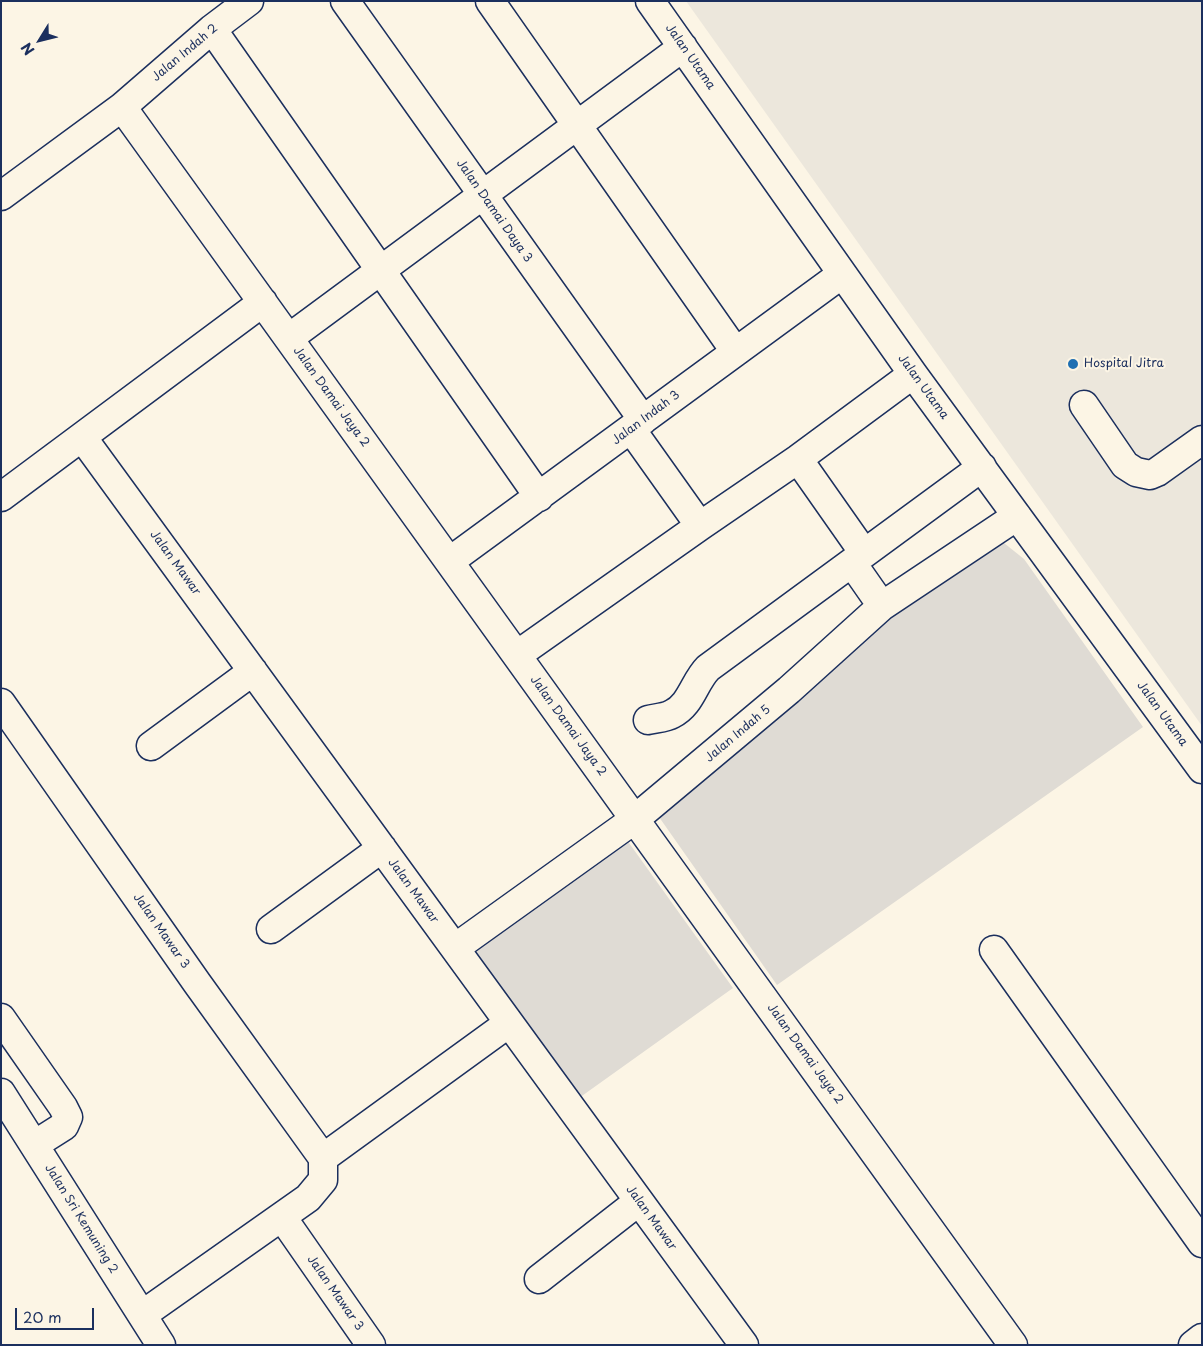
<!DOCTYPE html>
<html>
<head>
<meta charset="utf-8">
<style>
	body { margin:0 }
	#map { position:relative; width:1203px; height:1346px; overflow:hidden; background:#fcf5e5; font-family:"Playpen Sans",sans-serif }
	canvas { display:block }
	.frame { position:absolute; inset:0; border:2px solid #1b2f5e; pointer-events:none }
	.north { position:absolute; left:15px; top:15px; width:50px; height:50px; -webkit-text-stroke:4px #fcf5e5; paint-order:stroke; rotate:234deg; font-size:14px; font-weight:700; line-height:20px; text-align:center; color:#1b2f5e }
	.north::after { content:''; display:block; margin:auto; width:18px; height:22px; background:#1b2f5e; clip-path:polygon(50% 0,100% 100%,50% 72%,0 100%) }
	.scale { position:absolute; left:15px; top:1308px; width:79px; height:22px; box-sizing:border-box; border:2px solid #1b2f5e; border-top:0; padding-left:6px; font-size:15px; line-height:18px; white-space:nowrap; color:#1b2f5e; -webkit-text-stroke:4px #fcf5e5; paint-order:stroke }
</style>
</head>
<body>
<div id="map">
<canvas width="1203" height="1346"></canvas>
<div class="frame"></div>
<div class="north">N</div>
<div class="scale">20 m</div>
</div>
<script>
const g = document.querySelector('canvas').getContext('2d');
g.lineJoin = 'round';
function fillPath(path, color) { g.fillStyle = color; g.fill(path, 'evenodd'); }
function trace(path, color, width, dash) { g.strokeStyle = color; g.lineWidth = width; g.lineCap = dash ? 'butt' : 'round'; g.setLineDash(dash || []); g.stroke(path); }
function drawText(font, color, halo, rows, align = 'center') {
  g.font = font + ' "Playpen Sans",sans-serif'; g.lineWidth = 4; g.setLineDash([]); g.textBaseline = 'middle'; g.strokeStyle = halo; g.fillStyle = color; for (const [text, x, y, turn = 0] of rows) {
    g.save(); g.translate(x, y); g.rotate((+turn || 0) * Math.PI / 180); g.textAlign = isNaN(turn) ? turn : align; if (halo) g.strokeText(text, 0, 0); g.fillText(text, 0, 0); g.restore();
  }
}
const built = new Path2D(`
	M686 1H1202V726Z`);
const green = new Path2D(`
	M999 539 1024 559 1143 727 777 985 659 817 846 643Z
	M624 836 733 988 579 1098 470 946Z`);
const minor = new Path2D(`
	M345 1 643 420
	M490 1 735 351
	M650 1 913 374 1202 769
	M212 29 539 497
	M122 107 1013 1345
	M1 196 122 107 212 29 249 1
	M289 338 683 47
	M1084 405 1125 465 1136 472 1150 475 1157 472 1202 440
	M631 429 700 526
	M82 437 744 1345
	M798 459 864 553
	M1 497 263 302
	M450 561 842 274
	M852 563 882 606
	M517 655 700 526 798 459 913 374
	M1 703 197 983 323 1158V1180L308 1198 142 1315
	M648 720C656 718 665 718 672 714 691 705 694 682 708 668L982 467
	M151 746 253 671
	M271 929 382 848
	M455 948 635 819 789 690 882 606 1017 516
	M994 950 1202 1243
	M1 1018 63 1107 68 1117 64 1126 34 1145
	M1 1093 161 1345
	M323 1158 509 1023
	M282 1217 371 1345
	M539 1279 639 1201
	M1193 1345 1202 1338`);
const markers = [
	[1073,364,6,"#1f6fb2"]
];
const streetNames = [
	["Jalan Indah 2",185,53,-40],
	["Jalan Utama",690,57,55],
	["Jalan Damai Daya 3",494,211,55],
	["Jalan Utama",923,387,54],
	["Jalan Damai Jaya 2",331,397,54],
	["Jalan Indah 3",646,418,-37],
	["Jalan Mawar",175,563,54],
	["Jalan Utama",1162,714,54],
	["Jalan Damai Jaya 2",568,726,54],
	["Jalan Indah 5",738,734,-40],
	["Jalan Mawar",413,891,54],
	["Jalan Mawar 3",161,931,55],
	["Jalan Damai Jaya 2",805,1054,54],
	["Jalan Mawar",651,1218,54],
	["Jalan Sri Kemuning 2",81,1219,58],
	["Jalan Mawar 3",335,1293,55]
];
const poiNames = [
	["Hospital Jitra",1084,364]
];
fillPath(built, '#ece7dc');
fillPath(green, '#dfdbd4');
trace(minor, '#1b2f5e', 31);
trace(minor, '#fcf5e5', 28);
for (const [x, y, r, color] of markers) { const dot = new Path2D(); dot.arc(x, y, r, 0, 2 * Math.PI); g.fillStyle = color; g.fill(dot); trace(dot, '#fcf5e5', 2); }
drawText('12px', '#1b2f5e', '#fcf5e5', streetNames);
drawText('12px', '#1b2f5e', '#fcf5e5', poiNames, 'left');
</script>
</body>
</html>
